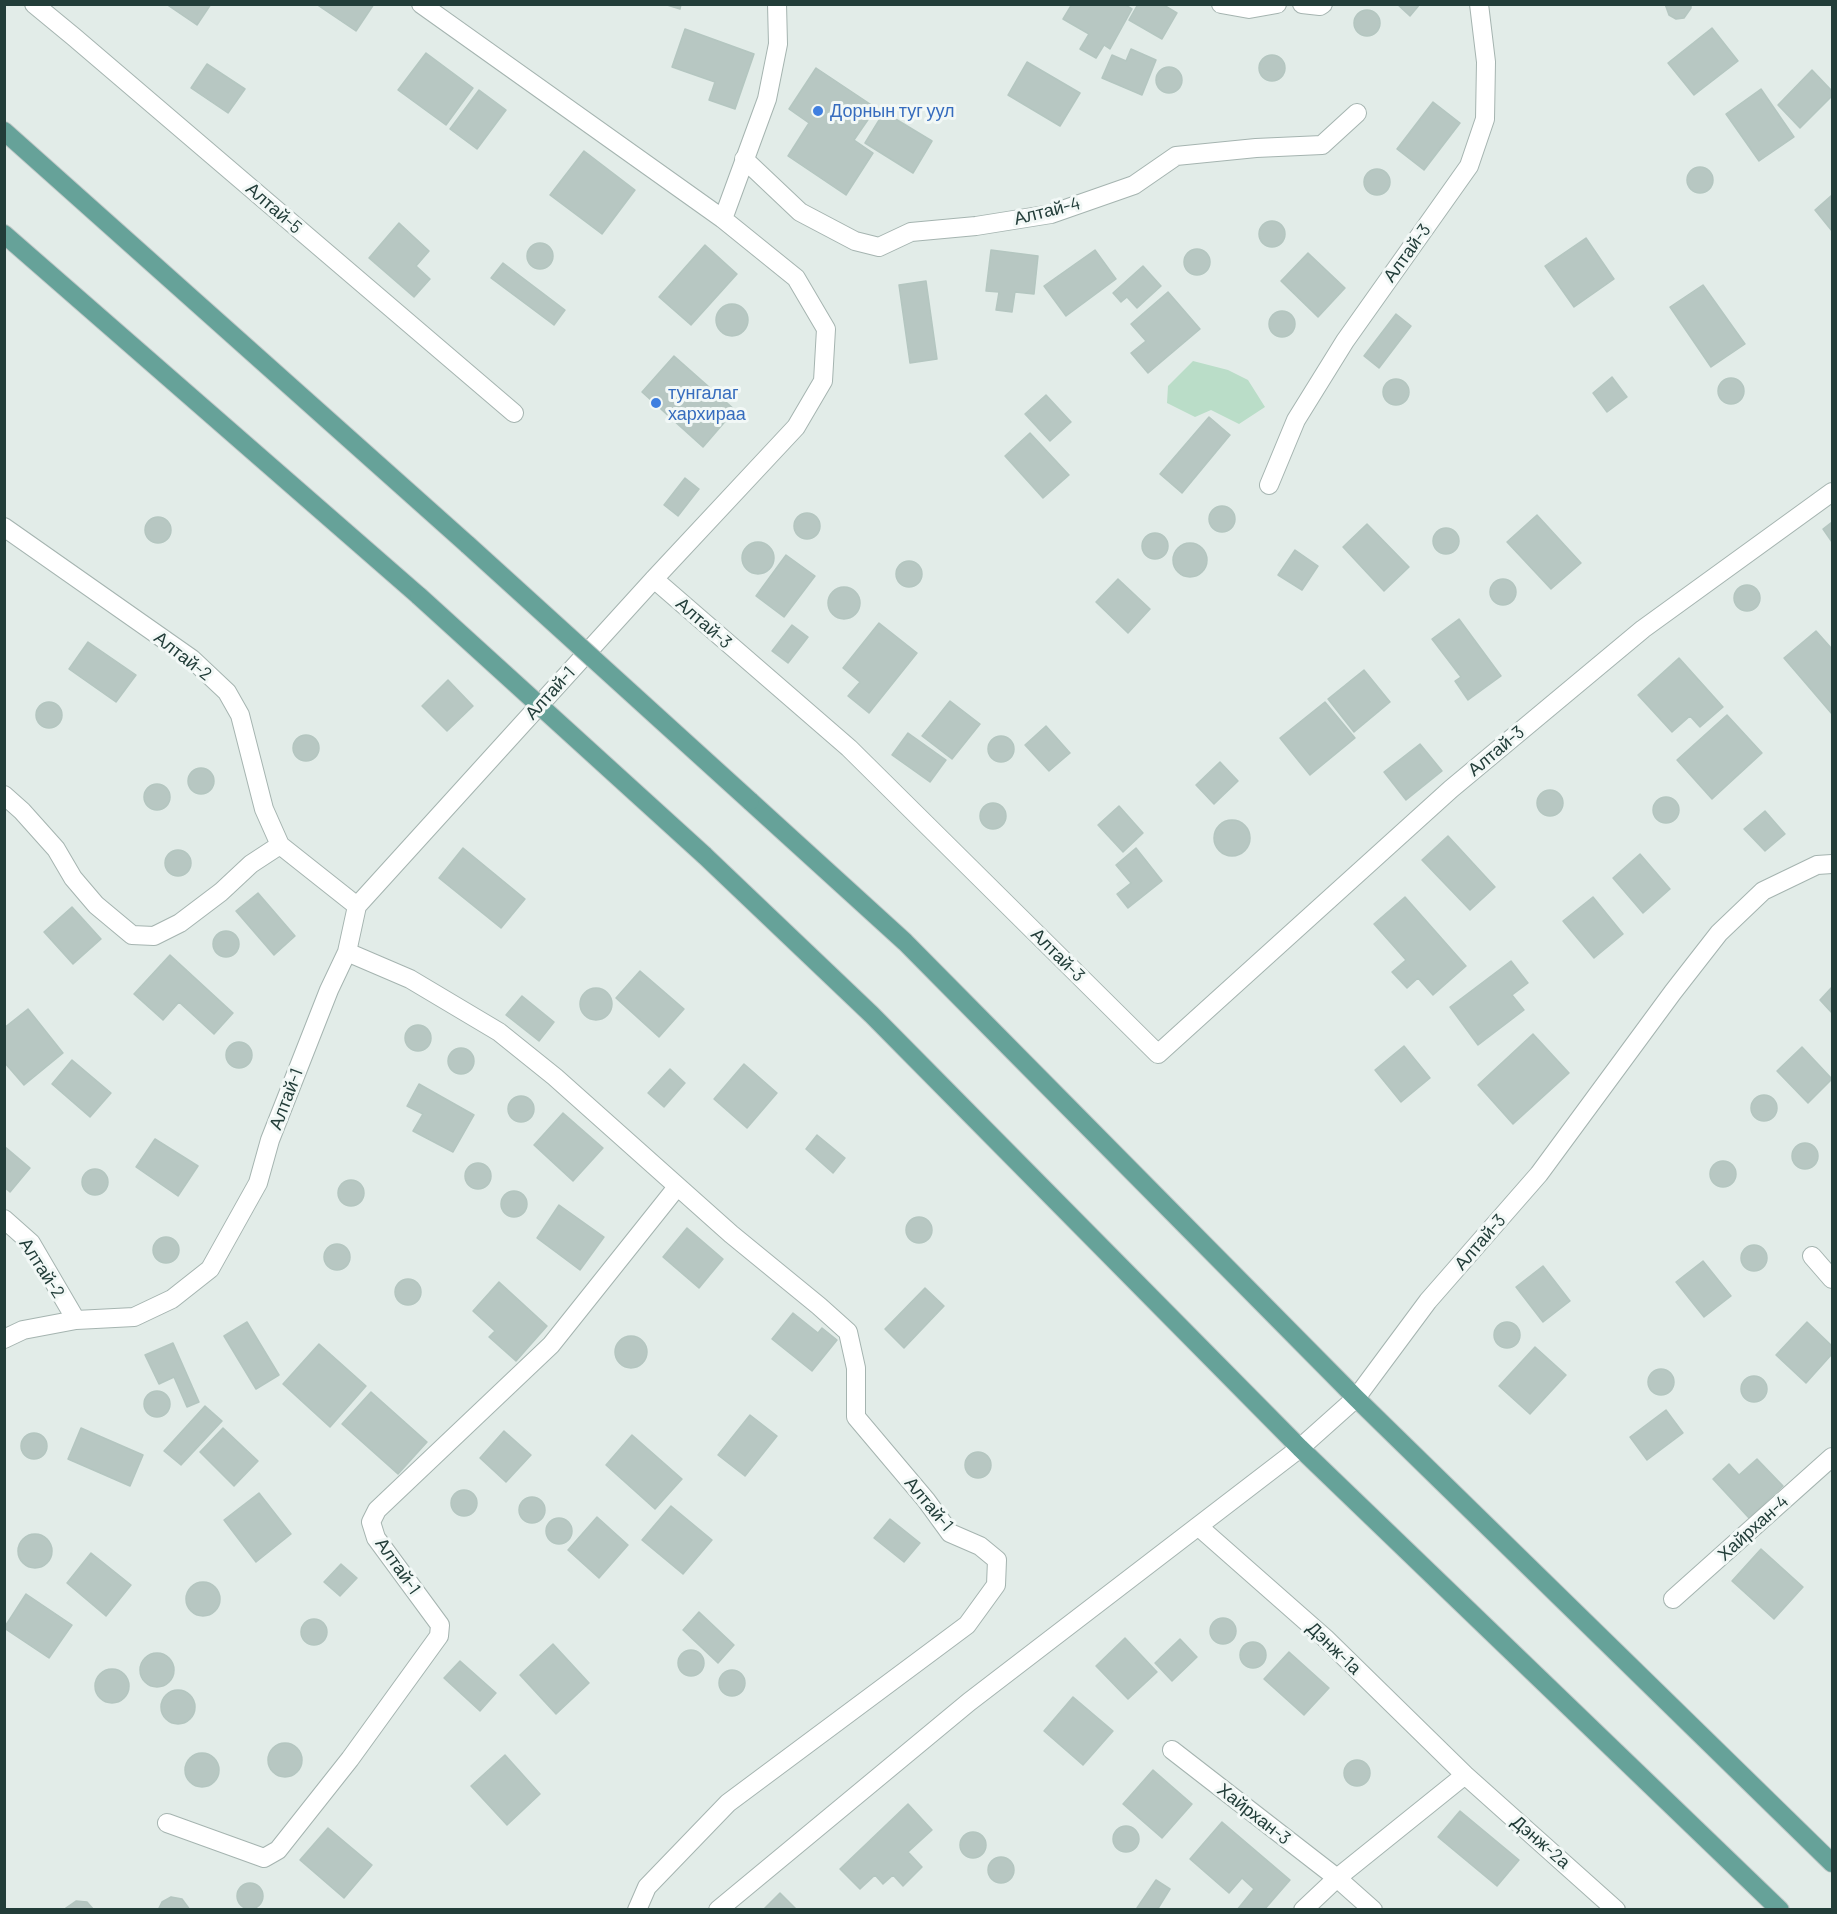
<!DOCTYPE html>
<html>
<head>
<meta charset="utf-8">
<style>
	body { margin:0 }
	#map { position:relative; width:1837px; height:1914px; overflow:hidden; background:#e2ece8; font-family:Barlow,sans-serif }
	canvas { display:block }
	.frame { position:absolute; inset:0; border:6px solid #223d39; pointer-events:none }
</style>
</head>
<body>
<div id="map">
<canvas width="1837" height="1914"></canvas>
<div class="frame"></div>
</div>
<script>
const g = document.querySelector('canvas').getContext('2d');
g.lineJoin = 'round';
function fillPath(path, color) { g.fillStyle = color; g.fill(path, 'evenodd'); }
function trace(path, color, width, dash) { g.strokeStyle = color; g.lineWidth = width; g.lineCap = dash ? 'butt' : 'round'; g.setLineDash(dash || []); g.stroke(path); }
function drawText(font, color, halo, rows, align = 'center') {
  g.font = font + ' Barlow,sans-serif'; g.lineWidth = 6; g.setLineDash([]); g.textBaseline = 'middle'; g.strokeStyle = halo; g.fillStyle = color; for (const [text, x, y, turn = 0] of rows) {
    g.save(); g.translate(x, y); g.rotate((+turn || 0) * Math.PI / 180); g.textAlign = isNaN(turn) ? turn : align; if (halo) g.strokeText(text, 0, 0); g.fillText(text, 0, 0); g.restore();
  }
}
const green = new Path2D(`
	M1193 361 1228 370 1248 380 1265 407 1239 424 1211 410 1195 417 1167 403 1168 386Z`);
const building = new Path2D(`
	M166 4H211L197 25Z
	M316 4H374L356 31Z
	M664 4H681L680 9Z
	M1072 4H1124L1132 9 1110 49 1104 45 1096 58 1080 49 1089 34 1063 19Z
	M1138 4H1162L1177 13 1162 39 1129 20Z
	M1397 4H1420L1410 16Z
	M1665 4H1691V8L1684 18 1676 19 1669 15Z
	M1354 23a13 13 0 1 1 26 0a13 13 0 1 1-26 0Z
	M1712 28 1738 61 1694 95 1668 63Z
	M685 29 754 54 735 109 709 100 715 82 672 67Z
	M1131 49 1156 60 1142 95 1102 78 1112 55 1126 61Z
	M426 53 473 88 446 125 398 90Z
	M1259 68a13 13 0 1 1 26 0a13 13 0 1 1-26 0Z
	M1027 62 1080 93 1060 126 1008 95Z
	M207 64 245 89 228 113 191 88Z
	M1156 80a13 13 0 1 1 26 0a13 13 0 1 1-26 0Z
	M816 68 876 108 854 140 873 153 846 195 788 156 809 123 789 109Z
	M1812 70 1832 91V96L1800 128 1778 105Z
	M1761 89 1794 137 1759 161 1726 114Z
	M479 90 506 110 477 149 450 129Z
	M1433 102 1460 123 1424 170 1397 149Z
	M884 112 932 141 913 173 865 143Z
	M584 151 635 190 602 234 550 195Z
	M1687 180a13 13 0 1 1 26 0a13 13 0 1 1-26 0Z
	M1364 182a13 13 0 1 1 26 0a13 13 0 1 1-26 0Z
	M1832 195V231L1815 210Z
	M1259 234a13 13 0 1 1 26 0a13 13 0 1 1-26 0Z
	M399 223 429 251 416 266 430 279 414 297 369 258Z
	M1586 238 1614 279 1574 307 1545 266Z
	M527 256a13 13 0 1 1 26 0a13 13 0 1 1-26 0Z
	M705 245 737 274 691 325 659 297Z
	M1184 262a13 13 0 1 1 26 0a13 13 0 1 1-26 0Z
	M991 250 1038 256 1034 294 1015 292 1012 312 996 310 999 292 986 291Z
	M1095 250 1116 279 1066 316 1044 286Z
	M1308 253 1345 288 1318 317 1281 281Z
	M503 263 565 310 554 325 491 278Z
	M1143 266 1161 286 1137 308 1127 297 1121 302 1113 293Z
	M926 281 937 359 910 363 899 285Z
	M1703 285 1745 344 1711 367 1670 307Z
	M1168 292 1200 329 1148 373 1131 353 1146 341 1131 324Z
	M716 320a16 16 0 1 1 32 0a16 16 0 1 1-32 0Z
	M1269 324a13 13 0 1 1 26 0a13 13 0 1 1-26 0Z
	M1396 314 1411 326 1379 368 1364 356Z
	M674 356 735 410 703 447 642 392Z
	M1612 377 1627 397 1607 412 1593 393Z
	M1718 391a13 13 0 1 1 26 0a13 13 0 1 1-26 0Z
	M1383 392a13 13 0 1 1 26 0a13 13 0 1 1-26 0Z
	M1046 395 1071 422 1050 441 1025 414Z
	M1209 417 1230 435 1182 493 1160 474Z
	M1030 433 1069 475 1043 498 1005 456Z
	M685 478 699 489 678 516 664 505Z
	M1209 519a13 13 0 1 1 26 0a13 13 0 1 1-26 0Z
	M794 526a13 13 0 1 1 26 0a13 13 0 1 1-26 0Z
	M1537 515 1581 563 1551 589 1507 542Z
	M145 530a13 13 0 1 1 26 0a13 13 0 1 1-26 0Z
	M1832 522V542L1823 529Z
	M1367 524 1409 567 1384 591 1343 547Z
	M1433 541a13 13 0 1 1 26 0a13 13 0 1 1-26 0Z
	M1142 546a13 13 0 1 1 26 0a13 13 0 1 1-26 0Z
	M742 558a16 16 0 1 1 32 0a16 16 0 1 1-32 0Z
	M1173 560a17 17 0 1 1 34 0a17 17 0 1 1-34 0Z
	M1295 550 1318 566 1302 590 1278 575Z
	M786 555 815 576 784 617 756 596Z
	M896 574a13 13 0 1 1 26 0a13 13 0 1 1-26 0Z
	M1118 579 1150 609 1128 633 1096 602Z
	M1490 592a13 13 0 1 1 26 0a13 13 0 1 1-26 0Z
	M1734 598a13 13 0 1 1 26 0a13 13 0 1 1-26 0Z
	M828 603a16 16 0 1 1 32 0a16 16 0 1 1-32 0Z
	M1459 619 1501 676 1468 700 1455 681 1461 677 1432 639Z
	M879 623 917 653 869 713 848 696 860 682 843 668Z
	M792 625 808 637 788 663 772 651Z
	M1816 631 1832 649V714L1784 658Z
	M88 642 136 675 116 702 69 669Z
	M1679 658 1723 707 1700 727 1690 716 1672 732 1638 695Z
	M1364 670 1390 702 1354 732 1328 699Z
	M448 680 473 706 447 731 422 706Z
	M950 701 980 724 952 759 922 736Z
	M1325 702 1355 738 1310 775 1280 738Z
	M36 715a13 13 0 1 1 26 0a13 13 0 1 1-26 0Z
	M1727 715 1762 753 1712 799 1677 760Z
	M1046 726 1070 753 1049 771 1025 745Z
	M908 733 946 760 930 782 892 755Z
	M293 748a13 13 0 1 1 26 0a13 13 0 1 1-26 0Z
	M988 749a13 13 0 1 1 26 0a13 13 0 1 1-26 0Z
	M1420 744 1442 771 1406 800 1384 772Z
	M1220 762 1238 781 1214 804 1196 785Z
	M188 781a13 13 0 1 1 26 0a13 13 0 1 1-26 0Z
	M144 797a13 13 0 1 1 26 0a13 13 0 1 1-26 0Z
	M1537 803a13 13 0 1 1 26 0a13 13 0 1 1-26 0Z
	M1653 810a13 13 0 1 1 26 0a13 13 0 1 1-26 0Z
	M980 816a13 13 0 1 1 26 0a13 13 0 1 1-26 0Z
	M1119 806 1143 833 1123 852 1098 825Z
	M1765 811 1785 834 1765 851 1744 829Z
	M1214 838a18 18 0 1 1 36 0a18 18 0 1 1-36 0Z
	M1448 836 1495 887 1470 910 1422 860Z
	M463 848 525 899 501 928 439 878Z
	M1136 848 1162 881 1128 908 1117 894 1131 883 1116 865Z
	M165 863a13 13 0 1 1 26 0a13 13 0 1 1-26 0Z
	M1640 854 1670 889 1643 913 1613 878Z
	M258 893 295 936 274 955 236 911Z
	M1405 897 1466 966 1433 995 1418 978 1407 988 1392 972 1406 960 1374 924Z
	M1593 897 1623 934 1594 958 1563 921Z
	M72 907 101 939 73 964 44 932Z
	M213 944a13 13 0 1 1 26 0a13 13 0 1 1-26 0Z
	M170 955 233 1013 214 1034 179 1002 163 1020 134 994Z
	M1511 961 1528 983 1512 995 1524 1010 1478 1045 1450 1007Z
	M640 971 684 1009 659 1037 616 998Z
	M1832 987V1013L1820 1000Z
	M580 1004a16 16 0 1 1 32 0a16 16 0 1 1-32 0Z
	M522 996 554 1022 539 1041 506 1015Z
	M28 1009 63 1053 24 1085 4 1062V1028Z
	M405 1038a13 13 0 1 1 26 0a13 13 0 1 1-26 0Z
	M1533 1034 1569 1073 1513 1124 1478 1085Z
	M226 1055a13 13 0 1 1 26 0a13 13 0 1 1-26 0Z
	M1404 1046 1430 1078 1401 1102 1375 1070Z
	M1802 1047 1832 1079 1808 1103 1777 1071Z
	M448 1061a13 13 0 1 1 26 0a13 13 0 1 1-26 0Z
	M72 1060 111 1093 90 1117 52 1084Z
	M744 1064 777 1093 747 1128 714 1099Z
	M670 1069 685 1083 664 1107 648 1093Z
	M419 1084 474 1115 453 1152 413 1131 423 1114 407 1106Z
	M1751 1108a13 13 0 1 1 26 0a13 13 0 1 1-26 0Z
	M508 1109a13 13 0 1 1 26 0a13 13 0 1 1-26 0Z
	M563 1113 603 1148 573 1181 534 1145Z
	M817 1135 845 1158 833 1173 806 1149Z
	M155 1139 198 1166 178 1196 136 1167Z
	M1792 1156a13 13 0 1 1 26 0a13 13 0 1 1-26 0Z
	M4 1146 30 1168 10 1192 4 1187Z
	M1710 1174a13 13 0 1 1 26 0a13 13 0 1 1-26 0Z
	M465 1176a13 13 0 1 1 26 0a13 13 0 1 1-26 0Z
	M82 1182a13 13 0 1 1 26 0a13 13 0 1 1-26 0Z
	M338 1193a13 13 0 1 1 26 0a13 13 0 1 1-26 0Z
	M501 1204a13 13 0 1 1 26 0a13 13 0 1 1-26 0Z
	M559 1205 604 1237 580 1270 537 1238Z
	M906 1230a13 13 0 1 1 26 0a13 13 0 1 1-26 0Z
	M687 1228 723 1259 699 1288 663 1257Z
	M153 1250a13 13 0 1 1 26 0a13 13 0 1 1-26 0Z
	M324 1257a13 13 0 1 1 26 0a13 13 0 1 1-26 0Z
	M1741 1258a13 13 0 1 1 26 0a13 13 0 1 1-26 0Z
	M1703 1261 1731 1296 1704 1317 1676 1282Z
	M1543 1266 1570 1301 1543 1322 1516 1287Z
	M395 1292a13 13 0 1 1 26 0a13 13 0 1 1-26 0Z
	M499 1282 547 1326 516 1361 489 1337 495 1331 473 1311Z
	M925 1288 944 1306 904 1348 885 1329Z
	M793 1313 818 1333 822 1328 837 1340 812 1371 772 1339Z
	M247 1322 279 1375 256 1389 224 1336Z
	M1807 1322 1832 1346V1354L1806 1383 1776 1355Z
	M1494 1335a13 13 0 1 1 26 0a13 13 0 1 1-26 0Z
	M615 1352a16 16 0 1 1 32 0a16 16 0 1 1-32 0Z
	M173 1343 199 1402 187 1407 174 1377 159 1384 145 1355Z
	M319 1344 366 1386 330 1427 283 1384Z
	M1535 1347 1566 1375 1530 1414 1499 1386Z
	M1648 1382a13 13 0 1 1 26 0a13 13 0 1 1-26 0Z
	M1741 1389a13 13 0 1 1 26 0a13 13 0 1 1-26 0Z
	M144 1404a13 13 0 1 1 26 0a13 13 0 1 1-26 0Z
	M371 1392 427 1442 398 1474 342 1424Z
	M205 1406 222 1421 181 1465 164 1451Z
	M1666 1410 1683 1433 1647 1460 1630 1437Z
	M750 1415 777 1436 745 1476 718 1455Z
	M81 1428 143 1455 130 1486 68 1459Z
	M223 1428 258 1461 234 1486 200 1452Z
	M504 1431 531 1455 506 1482 480 1458Z
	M21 1446a13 13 0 1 1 26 0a13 13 0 1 1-26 0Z
	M632 1435 682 1479 655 1509 606 1465Z
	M965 1465a13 13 0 1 1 26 0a13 13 0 1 1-26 0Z
	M1757 1459 1783 1486 1749 1518 1713 1479 1729 1464 1739 1475Z
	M451 1503a13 13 0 1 1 26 0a13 13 0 1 1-26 0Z
	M259 1493 291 1534 256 1562 224 1520Z
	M519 1510a13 13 0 1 1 26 0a13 13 0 1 1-26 0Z
	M671 1506 712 1540 683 1574 642 1540Z
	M597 1517 628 1545 599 1578 568 1550Z
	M546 1531a13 13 0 1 1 26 0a13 13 0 1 1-26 0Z
	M890 1519 920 1543 904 1562 874 1538Z
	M18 1551a17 17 0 1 1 34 0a17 17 0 1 1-34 0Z
	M1761 1549 1803 1587 1774 1619 1732 1581Z
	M91 1553 131 1585 106 1616 67 1583Z
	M341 1564 357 1578 340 1596 324 1582Z
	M186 1599a17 17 0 1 1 34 0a17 17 0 1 1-34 0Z
	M26 1594 72 1625 49 1658 4 1628Z
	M699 1612 734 1645 718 1663 683 1630Z
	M1210 1631a13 13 0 1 1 26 0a13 13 0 1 1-26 0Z
	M301 1632a13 13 0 1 1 26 0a13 13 0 1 1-26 0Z
	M1125 1638 1157 1672 1128 1699 1096 1666Z
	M1180 1639 1197 1657 1172 1681 1155 1663Z
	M1240 1655a13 13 0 1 1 26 0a13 13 0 1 1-26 0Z
	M553 1644 589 1683 556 1714 520 1675Z
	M678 1663a13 13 0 1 1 26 0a13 13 0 1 1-26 0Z
	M1289 1652 1329 1688 1304 1715 1264 1679Z
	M140 1670a17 17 0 1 1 34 0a17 17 0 1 1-34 0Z
	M460 1661 496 1693 480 1711 444 1678Z
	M95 1686a17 17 0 1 1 34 0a17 17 0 1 1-34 0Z
	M719 1683a13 13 0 1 1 26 0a13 13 0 1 1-26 0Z
	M161 1707a17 17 0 1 1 34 0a17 17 0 1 1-34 0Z
	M1073 1697 1113 1731 1083 1765 1044 1731Z
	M268 1760a17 17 0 1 1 34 0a17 17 0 1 1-34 0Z
	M185 1770a17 17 0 1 1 34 0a17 17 0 1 1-34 0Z
	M505 1755 540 1794 507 1825 471 1786Z
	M1344 1773a13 13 0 1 1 26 0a13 13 0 1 1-26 0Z
	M1153 1770 1192 1804 1162 1838 1123 1804Z
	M908 1804 932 1830 908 1852 922 1867 903 1886 893 1875 883 1884 875 1875 860 1889 840 1869Z
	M1460 1811 1519 1860 1497 1886 1438 1837Z
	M1222 1822 1290 1880 1264 1910H1237L1254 1889 1242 1878 1229 1893 1190 1859Z
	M1113 1839a13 13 0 1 1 26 0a13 13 0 1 1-26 0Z
	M328 1828 372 1865 344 1898 300 1860Z
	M960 1845a13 13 0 1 1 26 0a13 13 0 1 1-26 0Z
	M988 1870a13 13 0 1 1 26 0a13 13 0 1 1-26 0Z
	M1156 1880 1170 1889 1157 1910H1139L1137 1908Z
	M237 1896a13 13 0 1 1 26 0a13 13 0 1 1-26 0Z
	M780 1893 797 1910H763Z
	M171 1897 182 1899 190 1910H158L162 1902Z
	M76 1901 87 1902 94 1910H63Z`);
const minor = new Path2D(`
	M34 4 74 37 514 413
	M1221 4 1249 9 1277 4
	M1302 4 1320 6 1323 4
	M744 159 800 212 855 241 879 247 911 232 976 226 1051 214 1134 185 1176 156 1256 148 1322 145 1357 113
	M723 219 767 99 778 44 777 4
	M1269 485 1296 420 1345 341 1469 166 1485 119 1486 62 1479 4
	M4 527 192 659 227 692 240 715 264 809 280 845
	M654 579 849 748 1158 1054 1451 789 1643 629 1832 492
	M4 795 22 811 56 849 73 878 96 905 132 935 154 936 180 923 221 892 251 864 280 845 357 906
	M347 952 410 979 499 1032 555 1077 731 1234 819 1306 848 1332 856 1368V1417L926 1500 950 1533 980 1546 997 1560 996 1585 967 1625 728 1803 647 1887 637 1910
	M4 1219 31 1243 76 1320
	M1812 1256 1832 1279
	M4 1339 23 1330 76 1320 134 1317 172 1299 210 1269 258 1183 270 1140 329 990 347 952 357 906 654 579 796 427 823 381 826 329 796 278 723 219 421 4
	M1199 1527 1325 1638 1465 1775 1616 1910
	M1673 1599 1832 1457
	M1172 1750 1337 1878 1373 1910
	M167 1823 264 1858 278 1850 350 1759 439 1636 440 1625 376 1538 371 1522 377 1510 551 1345 677 1187
	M718 1910 969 1702 1300 1448 1356 1398 1428 1301 1539 1174 1673 992 1719 933 1763 891 1817 865 1832 864
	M1303 1910 1337 1878 1465 1775`);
const major = new Path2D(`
	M4 131 468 545
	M4 234 419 596
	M750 801 905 942 1356 1398 1832 1863
	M704 855 872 1015 1300 1448 1780 1910`);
const majorBridge = new Path2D(`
	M468 545 750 801
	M419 596 704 855`);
const markers = [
	[818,111,6,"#3f7fe0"],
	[656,403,6,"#3f7fe0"]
];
const shopNames = [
	["Дорнын туг уул",830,111],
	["тунгалаг",668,393],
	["хархираа",668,414]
];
const streetNames = [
	["Алтай-5",274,208,41],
	["Алтай-4",1047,211,-14],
	["Алтай-3",1407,253,-54],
	["Алтай-3",704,623,41],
	["Алтай-2",183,656,38],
	["Алтай-1",550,693,-48],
	["Алтай-3",1496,751,-40],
	["Алтай-3",1058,955,45],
	["Алтай-1",286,1099,-69],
	["Алтай-3",1480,1242,-49],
	["Алтай-2",42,1268,57],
	["Алтай-1",929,1504,50],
	["Хайрхан-4",1753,1528,-42],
	["Алтай-1",398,1566,55],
	["Дэнж-1а",1334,1648,44],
	["Хайрхан-3",1254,1814,38],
	["Дэнж-2а",1541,1842,41]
];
fillPath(green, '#baddc8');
fillPath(building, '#b7c7c2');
trace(building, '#b4c6c0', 1.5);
trace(minor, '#a5b4b0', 20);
trace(major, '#c1c9c8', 20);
trace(minor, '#fff', 18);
trace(major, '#66a299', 18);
trace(majorBridge, '#c1c9c8', 20, []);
trace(majorBridge, '#66a299', 18);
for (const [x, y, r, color] of markers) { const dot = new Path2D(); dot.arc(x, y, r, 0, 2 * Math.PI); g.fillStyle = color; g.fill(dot); trace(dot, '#f2f8f6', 2); }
drawText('18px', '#366cbe', '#f2f8f6', shopNames, 'left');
drawText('18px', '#223d39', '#f2f8f6', streetNames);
</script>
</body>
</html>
